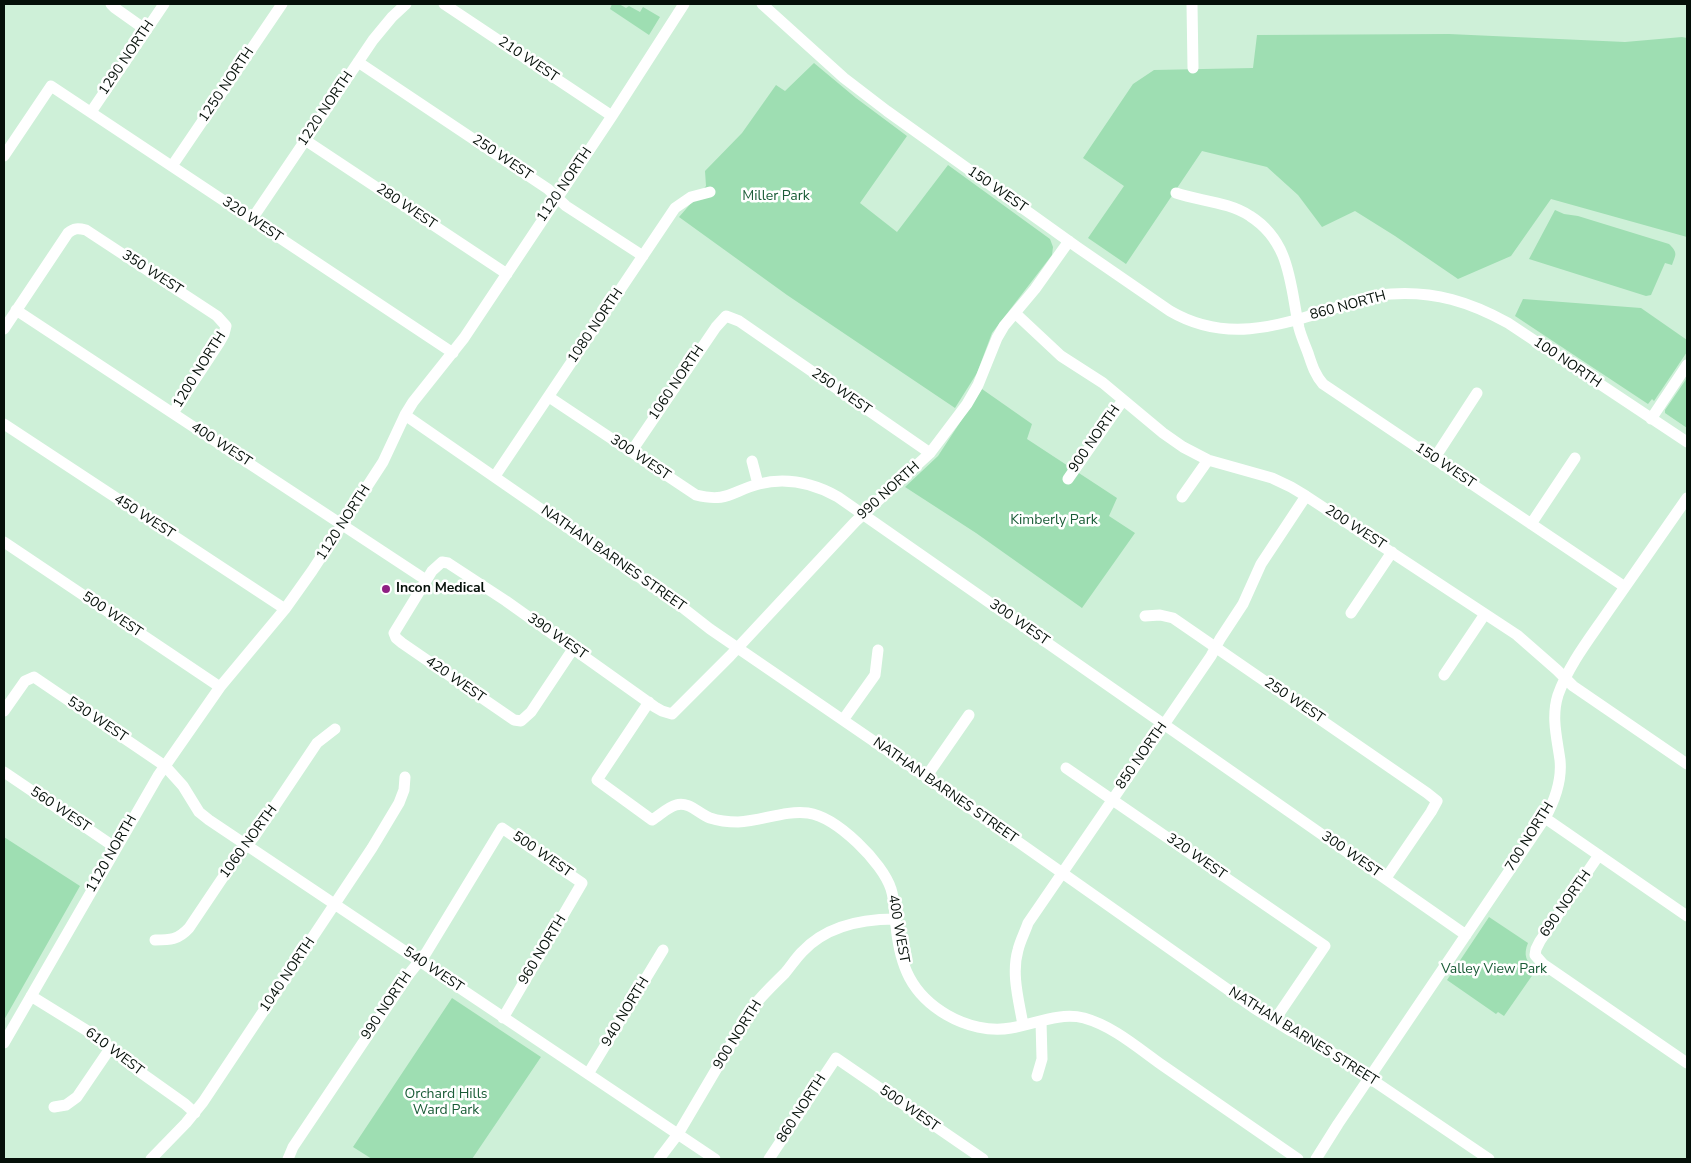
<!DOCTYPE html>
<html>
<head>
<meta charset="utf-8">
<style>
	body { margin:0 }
	#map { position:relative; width:1691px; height:1163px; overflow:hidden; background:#cef0d8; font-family:"Nunito Sans",sans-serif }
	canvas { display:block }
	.frame { position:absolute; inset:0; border:5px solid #051009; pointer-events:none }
</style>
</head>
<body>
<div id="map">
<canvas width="1691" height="1163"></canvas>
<div class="frame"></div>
</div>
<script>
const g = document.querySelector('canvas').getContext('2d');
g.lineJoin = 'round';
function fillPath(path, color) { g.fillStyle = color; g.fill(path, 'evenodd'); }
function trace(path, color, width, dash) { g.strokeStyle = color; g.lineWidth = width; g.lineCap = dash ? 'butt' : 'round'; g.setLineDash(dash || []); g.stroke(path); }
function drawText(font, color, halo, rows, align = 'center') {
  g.font = font + ' "Nunito Sans",sans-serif'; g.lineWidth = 5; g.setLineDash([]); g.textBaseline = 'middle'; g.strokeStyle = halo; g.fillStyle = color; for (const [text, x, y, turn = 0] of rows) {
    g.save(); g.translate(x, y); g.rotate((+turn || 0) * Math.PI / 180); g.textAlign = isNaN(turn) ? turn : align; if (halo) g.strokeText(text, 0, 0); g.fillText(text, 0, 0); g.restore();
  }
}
const green = new Path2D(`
	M612 4H619L626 8 629 6 640 12 643 7 660 17 649 35 610 9Z
	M1449 34 1625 42 1682 37 1687 38V237L1551 199 1511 256 1458 279 1395 236 1355 211 1322 227 1298 195 1267 167 1202 151 1126 264 1088 238 1124 186 1083 158 1133 84 1154 70 1253 68 1257 35Z
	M814 63 856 98 907 136 860 203 897 232 948 165 1050 239 1053 247 1052 255 992 333 977 373 955 408 787 295 679 217 706 186 705 171 742 133 776 85 785 91Z
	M1555 210 1564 214 1578 216 1669 244C1678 253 1676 254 1672 265L1665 263 1651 295 1646 296 1529 259Z
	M1523 299 1641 308 1687 340V352L1654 401 1652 399 1648 404 1515 316Z
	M1687 378V428L1665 413V410Z
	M982 389 1032 424 1027 439 1117 498 1109 516 1135 533 1082 608 976 533 905 487 938 456Z
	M4 837 80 886 4 1020Z
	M1489 917 1528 943C1523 955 1526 962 1536 970L1504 1016 1498 1012 1496 1014 1447 980Z
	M452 998 541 1057 472 1159H372L353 1147Z`);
const minor = new Path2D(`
	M111 4 115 8 146 30
	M444 4 612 116
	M762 4 844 78 887 111 1077 247 1170 311C1225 343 1275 327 1332 309 1351 303 1371 295 1391 294 1435 291 1470 302 1508 323L1687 442
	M1192 4 1193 68
	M358 62 548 189 566 206 643 256
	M91 112 164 4
	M305 140 507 274
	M4 156 51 86 453 353
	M172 166 282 4
	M1176 193C1200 201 1229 202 1250 216 1291 242 1290 285 1299 328 1301 336 1305 345 1308 353 1312 365 1315 375 1323 384L1625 587
	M252 219 373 40 392 17 406 4
	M16 310 426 580
	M1015 313 1061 356 1103 383 1163 433 1183 447 1208 460 1272 478 1291 487 1306 496 1517 635 1557 670 1573 686 1687 764
	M4 329 68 233C74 228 78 228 86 230L217 316 226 326 224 334 219 343 173 413
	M549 397 696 495C727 503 732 491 759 484 787 477 813 483 838 497L1466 935
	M405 415 678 604 710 629 926 777 1254 1008 1291 1031 1331 1052 1489 1159
	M1651 419 1687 365
	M4 424 285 609
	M631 452 716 327 726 316 739 321 930 453
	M1434 459 1477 393
	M752 461 758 484
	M495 476 675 208 691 197 710 192
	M1068 479 1123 400
	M1182 497 1208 460
	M1531 524 1575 458
	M4 542 220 687
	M1351 613 1392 552
	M1145 616 1160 615 1173 618 1427 793 1437 801 1431 812 1386 878
	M573 649 531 712 521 721 514 720 402 643 396 638 394 633 432 571 442 562 448 563 506 601 655 707 662 711 672 714 730 656 855 522 930 453 967 404 978 385 997 338 1004 326 1035 289 1069 241
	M1444 675 1485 614
	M649 702 597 780 652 820C660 815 668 807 676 805 689 801 699 814 710 818 719 821 729 822 738 822 762 821 785 810 808 813 837 817 883 863 891 889 895 901 894 914 896 926 900 966 911 994 947 1015 966 1026 990 1032 1011 1028 1035 1024 1059 1012 1084 1018 1113 1026 1138 1048 1162 1065 1207 1096 1253 1128 1298 1159
	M4 711 25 681 34 677 165 766 183 786 199 812 209 820 715 1159
	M843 720 875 675 878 650
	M1066 768 1325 946 1274 1021
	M4 772 116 848
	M926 777 969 715
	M1545 818 1687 916
	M1599 855 1540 941 1536 949 1535 955 1543 964 1687 1063
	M155 940C170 940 178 940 189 928L236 858 254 837 317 743 335 729
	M31 996 94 1035 140 1072 185 1104 195 1113
	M1023 1025C1019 1001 1011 974 1018 950 1020 941 1025 932 1028 923L1211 656 1220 639 1243 604 1261 564 1306 496
	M4 1043 158 776 220 687 285 609 312 571 383 462 405 415 413 402 464 338 612 116 684 4
	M588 1074 663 950
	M1037 1076 1042 1059 1041 1021
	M54 1107 66 1105 77 1097 111 1047
	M151 1159 186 1123 203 1102 372 848 399 803 404 790 405 777
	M288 1159 293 1147 409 974 426 953 502 828 582 883 503 1018
	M659 1159 678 1134 753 1007C763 994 774 984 785 973 791 966 796 958 802 952 826 926 861 919 895 919
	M769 1159 836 1058 983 1159
	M1316 1159 1338 1124 1545 818C1555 800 1562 780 1560 760 1557 738 1551 717 1558 695 1569 664 1590 638 1609 610 1635 573 1661 535 1687 498`);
const markers = [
	[386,589,5,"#8f2183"]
];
const streetNames = [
	["1290 NORTH",127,58,-56],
	["210 WEST",528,60,34],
	["1250 NORTH",227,85,-56],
	["1220 NORTH",326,109,-56],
	["250 WEST",502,158,34],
	["1120 NORTH",565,185,-56],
	["150 WEST",997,190,35],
	["280 WEST",406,207,34],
	["320 WEST",252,220,34],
	["350 WEST",152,273,33],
	["860 NORTH",1348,306,-15],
	["1080 NORTH",596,326,-56],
	["100 NORTH",1567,363,34],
	["1200 NORTH",200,370,-58],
	["1060 NORTH",677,383,-56],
	["250 WEST",841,392,35],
	["900 NORTH",1095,439,-55],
	["400 WEST",221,445,33],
	["300 WEST",640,458,34],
	["150 WEST",1445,466,34],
	["990 NORTH",889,491,-42],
	["450 WEST",144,517,33],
	["1120 NORTH",344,523,-57],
	["200 WEST",1355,528,33],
	["NATHAN BARNES STREET",613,559,35],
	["500 WEST",112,615,34],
	["300 WEST",1019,623,35],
	["390 WEST",557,637,35],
	["420 WEST",455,680,35],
	["250 WEST",1294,701,34],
	["530 WEST",97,720,34],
	["850 NORTH",1142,756,-55],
	["NATHAN BARNES STREET",945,791,35],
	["560 WEST",60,810,34],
	["700 NORTH",1530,837,-58],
	["1060 NORTH",249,842,-54],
	["1120 NORTH",112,854,-60],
	["500 WEST",542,855,35],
	["300 WEST",1351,855,35],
	["320 WEST",1196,857,35],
	["690 NORTH",1566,904,-55],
	["400 WEST",898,929,80],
	["960 NORTH",543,950,-59],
	["540 WEST",433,970,34],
	["1040 NORTH",288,975,-56],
	["990 NORTH",387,1006,-56],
	["940 NORTH",626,1012,-59],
	["900 NORTH",738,1035,-58],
	["NATHAN BARNES STREET",1303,1037,32],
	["610 WEST",114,1052,37],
	["860 NORTH",802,1109,-57],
	["500 WEST",909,1109,35]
];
const parkNames = [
	["Miller Park",776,197],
	["Kimberly Park",1054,521],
	["Valley View Park",1494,970],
	["Orchard Hills",446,1095],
	["Ward Park",446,1111]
];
const poiNames = [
	["Incon Medical",396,589]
];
fillPath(green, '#9edeb2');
trace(minor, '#fff', 11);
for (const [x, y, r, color] of markers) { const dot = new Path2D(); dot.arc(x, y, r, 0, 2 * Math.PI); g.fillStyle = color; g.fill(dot); trace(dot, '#fff', 2); }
drawText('14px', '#051009', '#fff', streetNames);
drawText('14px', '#1a5c37', '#fff', parkNames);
drawText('bold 14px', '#051009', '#fff', poiNames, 'left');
</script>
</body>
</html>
